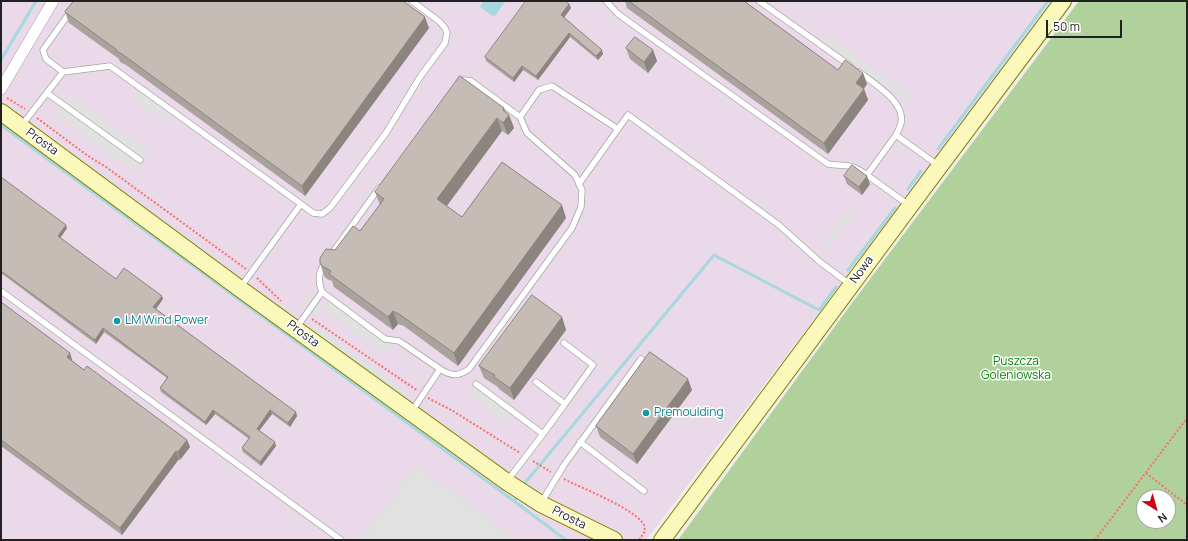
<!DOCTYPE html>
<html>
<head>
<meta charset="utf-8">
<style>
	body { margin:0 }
	#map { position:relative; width:1188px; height:541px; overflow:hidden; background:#f1ede7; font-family:Manrope,sans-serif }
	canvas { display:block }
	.frame { position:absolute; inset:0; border:2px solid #212121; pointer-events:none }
	.north { position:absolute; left:1136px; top:489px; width:40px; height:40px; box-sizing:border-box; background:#fff; border:1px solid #a6a6a6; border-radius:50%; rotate:143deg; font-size:11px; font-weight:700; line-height:16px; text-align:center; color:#212121 }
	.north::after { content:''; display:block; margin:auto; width:14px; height:18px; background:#d10014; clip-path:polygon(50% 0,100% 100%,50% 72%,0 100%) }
	.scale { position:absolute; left:1046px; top:20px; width:76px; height:18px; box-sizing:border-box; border:2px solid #212121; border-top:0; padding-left:5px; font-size:12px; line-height:14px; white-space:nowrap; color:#212121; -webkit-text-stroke:3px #fff; paint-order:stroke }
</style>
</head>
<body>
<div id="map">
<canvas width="1188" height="541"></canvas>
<div class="frame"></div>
<div class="north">N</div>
<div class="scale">50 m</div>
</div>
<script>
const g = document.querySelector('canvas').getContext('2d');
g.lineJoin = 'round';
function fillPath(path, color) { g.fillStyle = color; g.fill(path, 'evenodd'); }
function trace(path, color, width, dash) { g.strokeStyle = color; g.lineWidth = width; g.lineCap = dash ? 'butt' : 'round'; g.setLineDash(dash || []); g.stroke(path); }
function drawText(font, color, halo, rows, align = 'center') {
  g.font = font + ' Manrope,sans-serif'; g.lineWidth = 3; g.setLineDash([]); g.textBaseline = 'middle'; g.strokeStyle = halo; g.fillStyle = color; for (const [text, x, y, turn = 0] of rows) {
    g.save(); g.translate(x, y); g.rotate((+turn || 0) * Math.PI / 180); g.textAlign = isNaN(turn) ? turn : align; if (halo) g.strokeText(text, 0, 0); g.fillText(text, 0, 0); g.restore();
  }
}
const industrial = new Path2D(`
	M1 1H1056L646 540H1Z`);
const forest = new Path2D(`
	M1079 1H1187V540H678L855 299ZM1144 497H1168V521H1144Z`);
const parking = new Path2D(`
	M827 34 912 96 907 102 822 40Z
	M141 88 173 111 165 122 134 99Z
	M70 94 149 152 135 172 55 114Z
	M850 207 856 211 828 248 822 244Z
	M304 297 316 301 322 310 317 317 312 307 301 305Z
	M332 299 392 344 385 354 324 310Z
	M316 325 407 392 401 399 311 332Z
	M477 385 512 411 504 421 469 395Z
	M416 465 518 540H360Z`);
const water = new Path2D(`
	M484 1H506L494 17 480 7Z`);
const stream = new Path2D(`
	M1 60 36 1
	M1 125 514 501
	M938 149 1048 1
	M908 189 921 171
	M848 270 895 208
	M524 484 714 255 819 310 836 287
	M516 498 514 501 566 540`);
const path = new Path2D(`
	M7 98 25 109
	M37 118 88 156 106 167 246 269
	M257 278 281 301
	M312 319 418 391
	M428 398 453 411 520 453
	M533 461 551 472
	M1146 473 1187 505
	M564 479C581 488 636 509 644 525 644 526 645 531 645 531L639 540
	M1095 540 1187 418`);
const lane = new Path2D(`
	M78 1 43 50 46 59 63 72 110 66 301 204 240 288
	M606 1 618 14 828 164C847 167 849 162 867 175
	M759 1 849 65
	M859 72C873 83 906 102 901 123 900 127 898 131 896 135
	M47 93 140 160
	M520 117 539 90 552 86 618 129 628 115 779 225 820 262 851 285
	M22 125 63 72
	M579 184 618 129
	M301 204 313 213 322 214 330 208 386 133 420 77 445 43 447 33 445 28 440 22 412 1
	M910 206 867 175 896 135 939 166
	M330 256 379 188
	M1 291 341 540
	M322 292C318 282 318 272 325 263
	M297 327 322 292 385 339 399 341 440 369 412 411
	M564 343 593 365 565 404
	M440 369C451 376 458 377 469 369L572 228 581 207 582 190 575 175 527 133 520 117 471 81 464 80 460 81
	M536 382 565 404 543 434
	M476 384 543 434 508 480
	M580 442 644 491
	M541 503 564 465 641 359`);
const street = new Path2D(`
	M1 89 53 1`);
const secondary = new Path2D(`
	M1 112 239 288 507 482 541 504 614 540
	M662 540 910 206 1063 1`);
const wall = new Path2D(`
	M625 1H744L838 70 863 73 867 84 864 89 868 100 828 154 627 8Z
	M569 4 571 8 564 17 603 54 598 60 570 37 538 80 523 70 514 82 486 61 485 57Z
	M65 12 429 28 305 196 126 65 120 62 119 59 69 23Z
	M626 48 653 50 657 61 648 73 630 59Z
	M506 112 509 115 514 128 508 135 502 131 447 206 462 217 566 218 458 366 404 326 398 324 393 330 334 287 332 281 327 279 324 276 320 263 335 250 360 231 380 205 375 192Z
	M844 176 870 184 862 195 847 184Z
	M1 177 67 228 60 238 116 279 163 299 156 309 296 412 297 416 290 427 272 414 259 431 276 446 261 466 243 452 242 448 249 439 215 414 206 425 161 392 160 388 167 378 104 332 96 344 1 273Z
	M1 302 70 353 72 360V361L84 370 187 440 190 447 180 460 179 459 122 535 1 446Z
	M562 317 566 330 514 400 499 389 498 387 484 378 479 366Z
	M692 390 637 464 600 437 596 426Z`);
const shadedWall = new Path2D(`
	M569 4 571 8 563 19 561 15Z
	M425 17 429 28 305 196 302 186Z
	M569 33 570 37 538 80 536 76Z
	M602 50 603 54 598 60 596 56Z
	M653 50 657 61 648 73 644 62Z
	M522 66 523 70 514 82 513 78Z
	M863 73 867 84 860 94 856 83Z
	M864 89 868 100 828 154 824 143Z
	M504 108 507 117 509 115 514 128 508 135 503 123V110Z
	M497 118 502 131 442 212 437 199Z
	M867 176 870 184 862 195 859 187Z
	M562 205 566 218 458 366 454 353Z
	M66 225 67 228 59 240 58 236Z
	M162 296 163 299 155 310 153 307Z
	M393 311 398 324 393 330 388 317Z
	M562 317 566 330 514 400 510 388Z
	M103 328 104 332 96 344 95 340Z
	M70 353 72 360 69 364 67 357Z
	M688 379 692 390 637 464 633 454Z
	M213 410 215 414 206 425 205 422Z
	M270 410 272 414 258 432 257 429Z
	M296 412 297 416 290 427 288 423Z
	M187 440 190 447 180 460 178 452Z
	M275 442 276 446 261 466 260 462Z
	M176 451 179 459 122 535 120 528Z`);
const building = new Path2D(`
	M74 1H403L425 17 302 186 122 54 116 51 117 50 65 12Z
	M526 1H565L569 4 561 15 602 50 596 56 569 33 536 76 522 66 513 78 485 57Z
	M629 1H744L838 70 845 60 863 73 856 83 864 89 824 143Z
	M635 37 653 50 644 62 626 48Z
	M460 76 504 108 503 110 509 115 503 123 497 118 437 199 462 217 502 162 562 205 454 353 399 314 393 311 388 317 329 274 331 271 322 266 320 263V258L326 249 335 250 353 226 360 231 384 199 375 192Z
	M852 165 867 176 859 187 844 176Z
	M1 177 66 225 58 236 116 279 124 268 162 296 153 307 296 412 288 423 270 410 257 429 275 442 260 462 242 448 250 437 213 410 205 422 160 388 168 377 103 328 95 340 1 271Z
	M532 295 562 317 510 388 494 377 495 375 479 366Z
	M1 302 70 353 67 357 84 370 87 366 187 440 178 452 176 451 120 528 1 440Z
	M650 352 688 379 633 454 596 426Z`);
const markers = [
	[117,321,4,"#0f9aa8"],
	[646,413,4,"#0f9aa8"]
];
const streetNames = [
	["Prosta",42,142,36],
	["Nowa",862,270,-54],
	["Prosta",303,334,36],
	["Prosta",569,518,27]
];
const cultureNames = [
	["LM Wind Power",125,321],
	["Premoulding",654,413]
];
const parkNames = [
	["Puszcza",1016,362],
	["Goleniowska",1016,376]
];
fillPath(industrial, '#ead9e9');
fillPath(forest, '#b0d19b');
fillPath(parking, '#e1e1e1');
fillPath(water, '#a7d8df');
trace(stream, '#a7d8df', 3);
trace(lane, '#a5a5a5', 7);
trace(street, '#a5a5a5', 12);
trace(secondary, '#7c7d02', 18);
trace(path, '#fd6d6c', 2, [2, 2]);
trace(lane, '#fff', 5.5);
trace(street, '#fff', 11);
trace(secondary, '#fbf8bb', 16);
fillPath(wall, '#aaa29d');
fillPath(shadedWall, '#8b847f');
fillPath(building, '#c6bcb6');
trace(building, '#8b847f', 1);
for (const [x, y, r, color] of markers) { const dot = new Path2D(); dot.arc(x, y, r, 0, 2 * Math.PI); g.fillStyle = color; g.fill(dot); trace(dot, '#fff', 1.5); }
drawText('12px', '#212121', '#fff', streetNames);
drawText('12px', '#0d838f', '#fff', cultureNames, 'left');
drawText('12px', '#0b8409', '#fff', parkNames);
</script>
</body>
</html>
